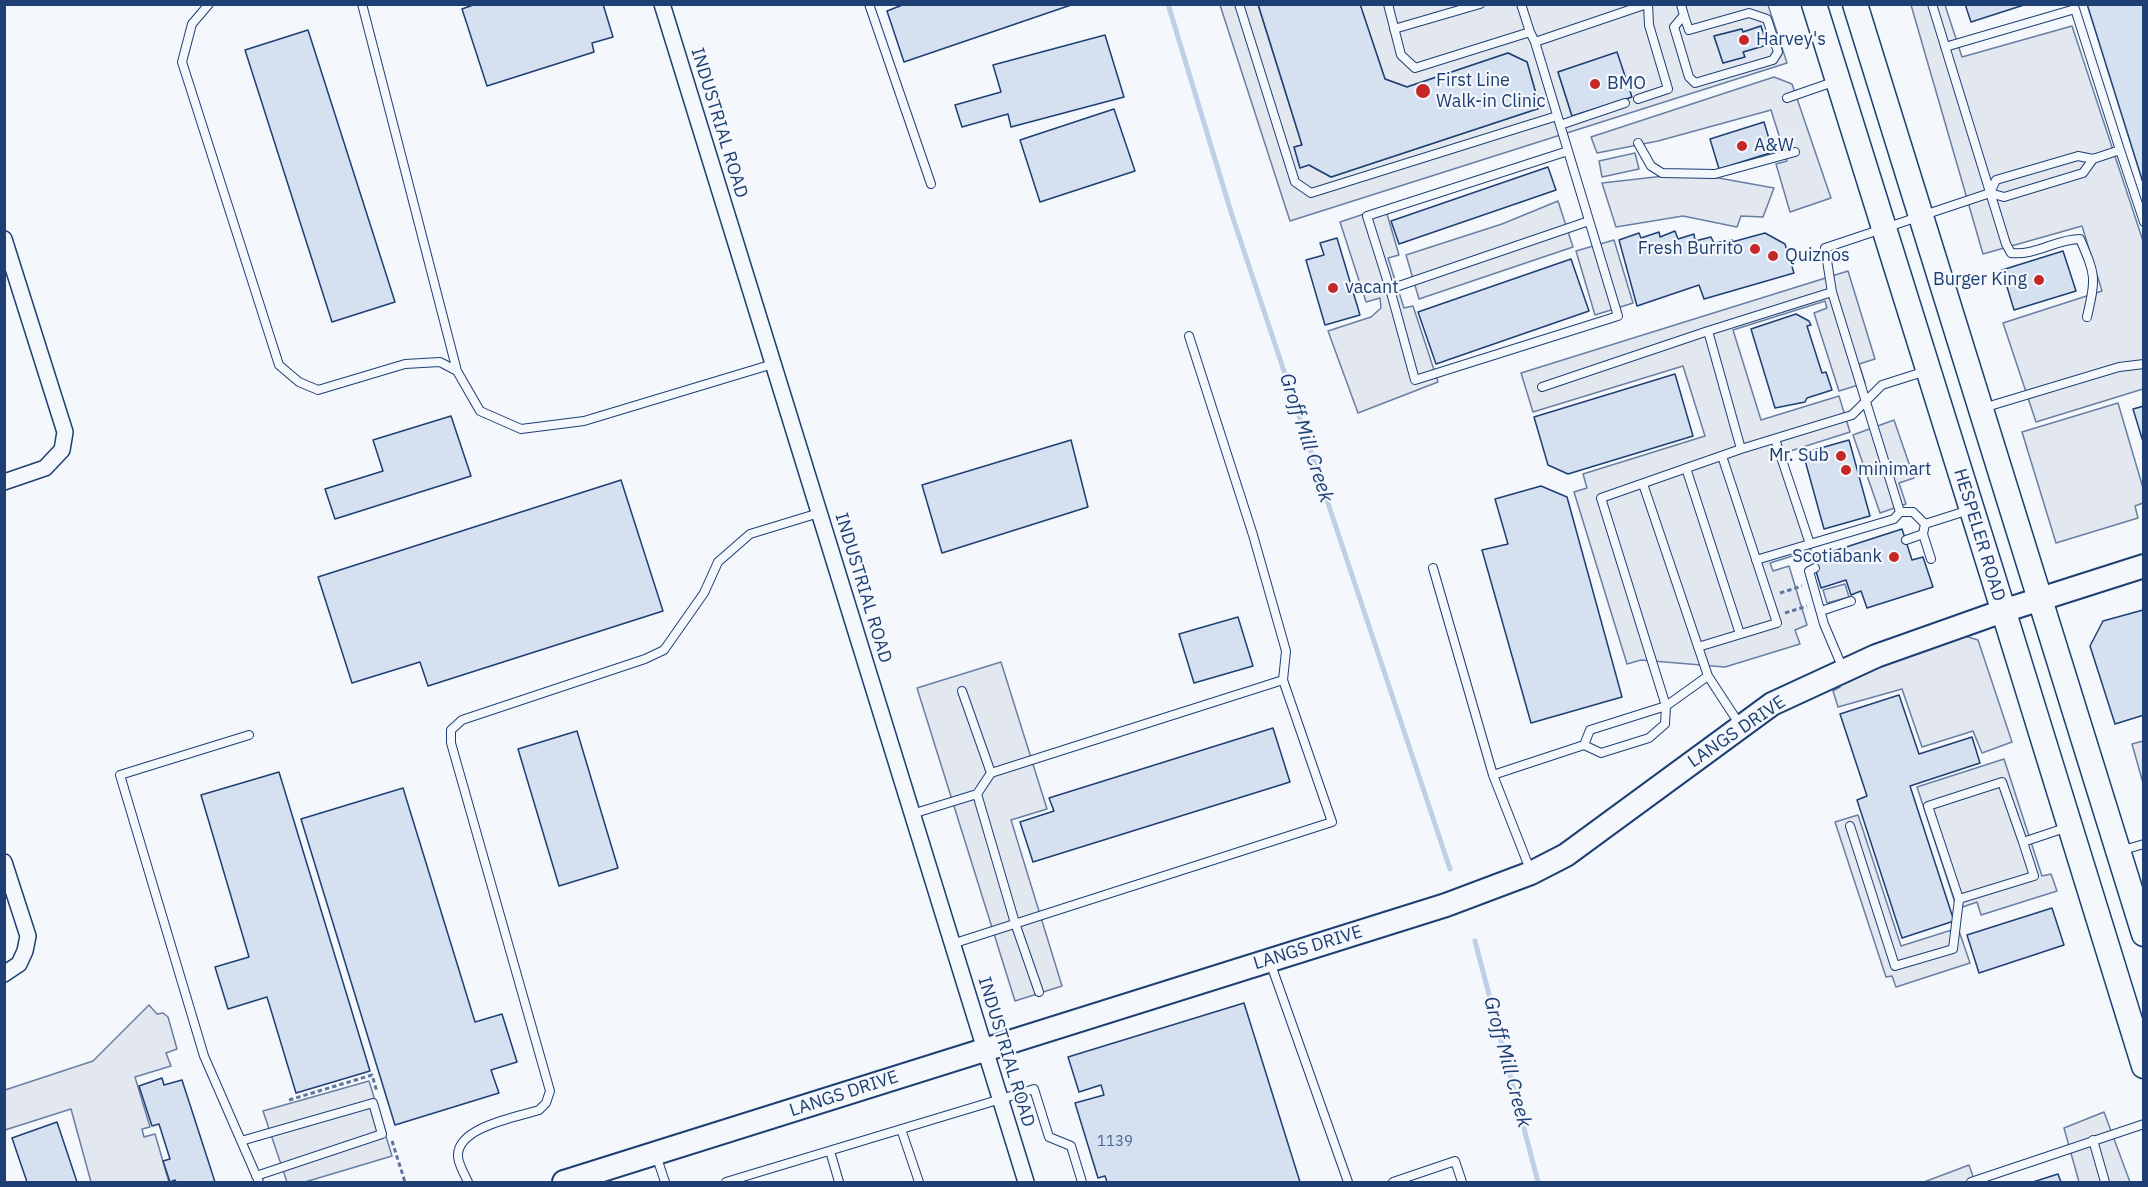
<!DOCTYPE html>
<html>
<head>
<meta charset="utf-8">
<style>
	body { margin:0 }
	#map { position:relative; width:2148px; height:1187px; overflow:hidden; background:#f4f7fb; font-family:"IBM Plex Sans",sans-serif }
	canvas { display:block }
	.frame { position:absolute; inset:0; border:6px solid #1d3f73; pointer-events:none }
</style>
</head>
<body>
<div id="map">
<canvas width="2148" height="1187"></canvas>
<div class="frame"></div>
</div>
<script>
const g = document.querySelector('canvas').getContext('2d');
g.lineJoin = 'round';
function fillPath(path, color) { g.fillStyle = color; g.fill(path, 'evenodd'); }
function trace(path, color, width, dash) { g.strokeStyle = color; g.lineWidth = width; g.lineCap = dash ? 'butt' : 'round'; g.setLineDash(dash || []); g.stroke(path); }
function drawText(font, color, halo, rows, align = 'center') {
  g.font = font + ' "IBM Plex Sans",sans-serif'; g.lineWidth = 4.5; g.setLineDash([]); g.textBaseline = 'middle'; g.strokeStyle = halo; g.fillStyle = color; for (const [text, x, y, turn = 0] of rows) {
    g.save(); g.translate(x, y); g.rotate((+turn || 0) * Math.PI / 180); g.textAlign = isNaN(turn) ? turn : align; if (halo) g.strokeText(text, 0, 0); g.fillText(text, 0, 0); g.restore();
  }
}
const parking = new Path2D(`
	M1220 5H1258L1302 145 1294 147 1300 167 1309 165 1331 177 1540 108 1527 62 1508 53 1407 87 1385 79 1360 5H1768L1787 63 1290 221ZM1761 26 1766 45 1743 52 1744 57 1723 63 1714 36 1741 29 1743 32ZM1617 53 1631 97 1572 116 1558 72Z
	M1911 5H1945L1962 57 2072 26 2143 241V389L2036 422 2003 323 2102 291 2082 226 1983 254Z
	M1774 77 1792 84 1831 198 1790 212 1776 164 1787 161 1771 110 1658 141 1597 153 1591 137Z
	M1635 153 1639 169 1602 177 1599 161Z
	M1691 173 1774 188 1763 217 1741 216 1737 227 1683 216 1616 227 1602 183Z
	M1558 201 1573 247 1419 299 1406 255 1502 224Z
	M1385 207 1399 255 1388 258 1404 308 1413 306 1438 382 1358 413 1328 331 1371 317 1381 308 1380 298 1366 302 1340 222Z
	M1614 240 1633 303 1595 315 1576 251Z
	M1848 271 1875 359 1859 364 1865 383 1839 391 1814 313 1827 308 1825 301 1733 330 1761 420 1839 396 1850 432 1781 454 1811 550 1770 563 1773 571 1789 566 1807 625 1795 630 1800 644 1725 667 1641 660 1627 664 1574 492 1587 488 1583 474 1705 436 1683 366 1533 412 1521 373Z
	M2118 403 2143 488V503L2135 506 2138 518 2056 543 2022 432Z
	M1894 420 1914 478 1899 483 1906 504 1880 513 1853 435Z
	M1845 584 1849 597 1827 603 1823 590Z
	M1965 636 1978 640 2012 742 1982 753 1973 731 1922 747 1902 689 1838 707 1833 691 1840 687 1839 680Z
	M1001 662 1047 809 1011 820 1062 986 1015 1001 917 688Z
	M2143 741H2144L2143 783 2132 744Z
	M2004 759 2042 876 2051 874 2057 891 1981 915 1977 902 1957 909 1917 787Z
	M1858 815 1901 946 1958 928 1970 963 1896 987 1892 976 1886 977 1835 822Z
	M149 1005 157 1014 163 1013 168 1017 177 1049 166 1053 171 1066 135 1077 150 1127 142 1129 144 1137 155 1134 169 1182H91L71 1109 5 1130V1090L93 1061Z
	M369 1081 392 1156 305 1182H287L263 1111Z
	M2104 1112 2130 1182H2079L2064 1128Z
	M1969 1165 1975 1182H1924Z`);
const stream = new Path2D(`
	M1168 4 1231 212 1450 869
	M1475 941 1538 1182`);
const building = new Path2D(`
	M476 4H603L613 37 592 43 594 52 487 86 462 9Z
	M905 4H1074L904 62 887 11Z
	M1258 4H1360L1385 79 1407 87 1508 53 1527 62 1540 108 1331 177 1309 165 1300 168 1294 147 1302 145Z
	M1965 4H2027L1971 22Z
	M2087 4H2144V186Z
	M1761 26 1767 45 1743 52 1745 57 1723 63 1714 36 1742 29 1743 32Z
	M308 30 395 302 332 322 245 50Z
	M1105 35 1124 97 1011 127 1008 114 962 127 955 105 1001 92 993 65Z
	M1617 52 1632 97 1572 116 1558 72Z
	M1114 109 1135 171 1040 202 1020 140Z
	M1764 122 1773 152 1719 169 1710 139Z
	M1548 167 1556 190 1399 244 1391 221Z
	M1675 231 1678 239 1694 234 1695 241 1711 237 1714 243 1732 240V242L1765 233 1785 244 1794 273 1704 299 1699 285 1637 306 1619 240 1639 233 1641 238 1659 232 1660 237Z
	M1337 238 1360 315 1325 325 1306 260 1324 255 1320 243Z
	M2063 251 2076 291 2014 310 2002 270Z
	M1571 259 1589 311 1436 364 1418 312Z
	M1796 314 1809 321 1811 325 1807 326 1822 373 1826 372 1832 390 1807 398 1805 402 1775 408 1751 329Z
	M1675 374 1693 436 1568 474 1548 465 1534 417Z
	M2144 406V445L2133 409Z
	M451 416 471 476 335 519 325 489 383 471 373 440Z
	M1071 440 1088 507 942 553 922 485Z
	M1849 440 1870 516 1824 529 1803 453Z
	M621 480 663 611 428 686 420 662 352 683 318 577Z
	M1541 486 1567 497 1622 697 1531 723 1482 550 1508 544 1495 499Z
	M1902 529 1912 560 1923 557 1933 587 1867 608 1861 591 1851 595 1846 580 1821 588 1812 558Z
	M2143 610 2144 715 2115 724 2090 646 2103 621Z
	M1238 617 1253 666 1194 683 1179 634Z
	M1899 695 1919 754 1972 737 1980 763 1910 786 1954 921 1902 938 1857 800 1867 796 1840 714Z
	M1273 728 1290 782 1033 862 1020 822 1054 811 1049 798Z
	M577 731 618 868 559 886 518 749Z
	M279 772 370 1071 296 1093 267 997 228 1009 215 967 249 957 201 795Z
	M403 788 475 1022 502 1014 517 1062 491 1070 499 1093 395 1125 301 819Z
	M2052 908 2064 945 1979 973 1967 935Z
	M1244 1003 1300 1182H1107L1105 1176 1098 1178 1075 1103 1104 1095 1101 1085 1079 1092 1068 1057Z
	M162 1078 164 1085 182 1080 215 1182H176L175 1180 170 1182 163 1161 170 1159 159 1124 152 1126 139 1086Z
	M57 1122 77 1182H27L12 1138Z
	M2058 1174 2061 1182H2033Z`);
const path = new Path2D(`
	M1780 593 1802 586
	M1785 613 1807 606
	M289 1100 372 1075 377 1092
	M392 1141 405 1182`);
const lane = new Path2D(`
	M209 4 192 24 182 62 279 365 299 382 318 390 405 364 440 362 457 371
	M362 4 457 371 480 411 521 429 584 421 773 364
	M869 4 931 184
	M1239 4 1295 182 1311 193 1557 116
	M1388 4 1401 55 1415 68 1530 32 1535 42
	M1521 4 1530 32
	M1681 4C1683 13 1686 22 1689 30L1749 13 1767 19 1778 52 1773 60 1695 83 1689 77 1674 27 1684 15
	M1932 4 2006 244 2011 253C2035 256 2056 239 2080 239 2096 276 2096 277 2087 317
	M1394 29 1480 4
	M1945 47 2075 9 2120 150
	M1787 98 1836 81
	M1638 99 1668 89 1649 25 1648 4
	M1560 125 1625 103
	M1638 143 1651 166 1662 173 1715 174 1795 152
	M1990 193 1996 180 2078 156 2093 159 2120 150 2144 222
	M1589 221 1390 289 1415 380 1618 316 1535 42 1647 4
	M1390 289 1367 216 1568 151
	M1708 331 1832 292
	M1189 336 1253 535 1286 651 1283 680
	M1542 387 1708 331 1741 449
	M1983 408 2119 367 2144 364
	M1775 439 1810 544
	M1686 468 1740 634
	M1643 484 1708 676 1666 706 1601 498 1741 449 1852 415 1882 385 1926 371
	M1925 524 1969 510
	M1906 540 1923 534
	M1931 559 1923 534 1925 524 1913 512H1900L1832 292 1825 248 1990 193 2004 197 2083 173 2093 159
	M1756 560 1894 519 1900 512
	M1433 568 1493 775
	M1815 568 1809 571 1824 624 1843 669
	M1821 611 1851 601
	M1698 647 1777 623 1722 456
	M1708 676 1740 725
	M962 691 991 773
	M249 735 120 775 204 1056 259 1182
	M977 794 1015 923 1039 992
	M912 814 977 794 991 773 1283 680 1332 822 952 944
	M1850 826 1895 966 1953 949 1959 899
	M2023 842 2034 876 1959 899 1928 806 2002 782 2023 842 2068 827
	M2123 850 2144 844
	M1531 872 1493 775 1584 745 1590 730 1666 706 1665 724 1649 738 1601 753 1584 745
	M1270 962 1348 1182
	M901 1129 919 1182
	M2093 1140 2105 1182
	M241 1141 373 1103 382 1134 256 1176
	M830 1151 839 1182
	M656 1155 665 1182
	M468 1182C465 1175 458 1164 458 1156 457 1127 517 1117 539 1110L546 1103 550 1091 451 743V730L462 720 645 659 664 650 704 593 718 562 750 534 819 513
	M726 1182 1034 1089 1049 1137 1071 1146 1082 1182
	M1393 1182 1455 1161 1462 1182
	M1971 1182 2144 1124`);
const street = new Path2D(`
	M662 4 1026 1182
	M4 239 65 432 62 450 45 468 4 482
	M4 862 28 936 25 951 19 964 4 974`);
const secondary = new Path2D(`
	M564 1182 1446 905 1531 873 1566 855 1772 704 1876 656 2003 611 2144 566`);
const primary = new Path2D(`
	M1814 4 1993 577 2144 1066
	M1855 4 2144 934`);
const markers = [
	[1744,40,6,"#c62828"],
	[1595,84,6,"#c62828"],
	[1423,91,8,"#c62828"],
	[1742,146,6,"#c62828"],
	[1755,249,6,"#c62828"],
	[1773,256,6,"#c62828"],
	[2039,280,6,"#c62828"],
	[1333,288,6,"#c62828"],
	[1841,456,6,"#c62828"],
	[1846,470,6,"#c62828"],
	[1894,557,6,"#c62828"]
];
const numberNames = [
	["1139",1115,1142]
];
const poiNames = [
	["Harvey's",1756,40],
	["First Line",1436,81],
	["Walk-in Clinic",1436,102],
	["BMO",1607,84],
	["A&W",1754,146],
	["Fresh Burrito",1743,249,"right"],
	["Quiznos",1785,256],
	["Burger King",2027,280,"right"],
	["vacant",1345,288],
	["Mr. Sub",1829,456,"right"],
	["minimart",1858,470],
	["Scotiabank",1882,557,"right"]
];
const streetNames = [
	["INDUSTRIAL ROAD",719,123,73],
	["HESPELER ROAD",1979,535,73],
	["INDUSTRIAL ROAD",863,588,73],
	["LANGS DRIVE",1737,732,-34],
	["LANGS DRIVE",1308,948,-17],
	["INDUSTRIAL ROAD",1006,1052,73],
	["LANGS DRIVE",844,1094,-18]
];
const waterNames = [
	["Groff Mill Creek",1306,438,72],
	["Groff Mill Creek",1507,1062,75]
];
fillPath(parking, '#e3e8f0');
trace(parking, '#687fa3', 1.5);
trace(stream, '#bed0e5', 5);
fillPath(building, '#d5e0f0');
trace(building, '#1d3f73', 1.5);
trace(lane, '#1d3f73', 10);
trace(street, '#1d3f73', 18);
trace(secondary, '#1d3f73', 26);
trace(primary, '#1d3f73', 27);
trace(path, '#5e769c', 3, [4.5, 3]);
trace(lane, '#f4f7fb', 8);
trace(street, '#f4f7fb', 15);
trace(secondary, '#f4f7fb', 22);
trace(primary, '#f4f7fb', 24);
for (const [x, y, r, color] of markers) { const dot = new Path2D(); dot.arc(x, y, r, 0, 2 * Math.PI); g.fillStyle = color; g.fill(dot); trace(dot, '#f4f7fb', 2); }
drawText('15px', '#4b6792', null, numberNames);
drawText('18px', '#1d3f73', '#f4f7fb', poiNames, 'left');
drawText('18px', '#1d3f73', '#f4f7fb', streetNames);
drawText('italic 20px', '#1d3f73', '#f4f7fb', waterNames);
</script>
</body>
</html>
